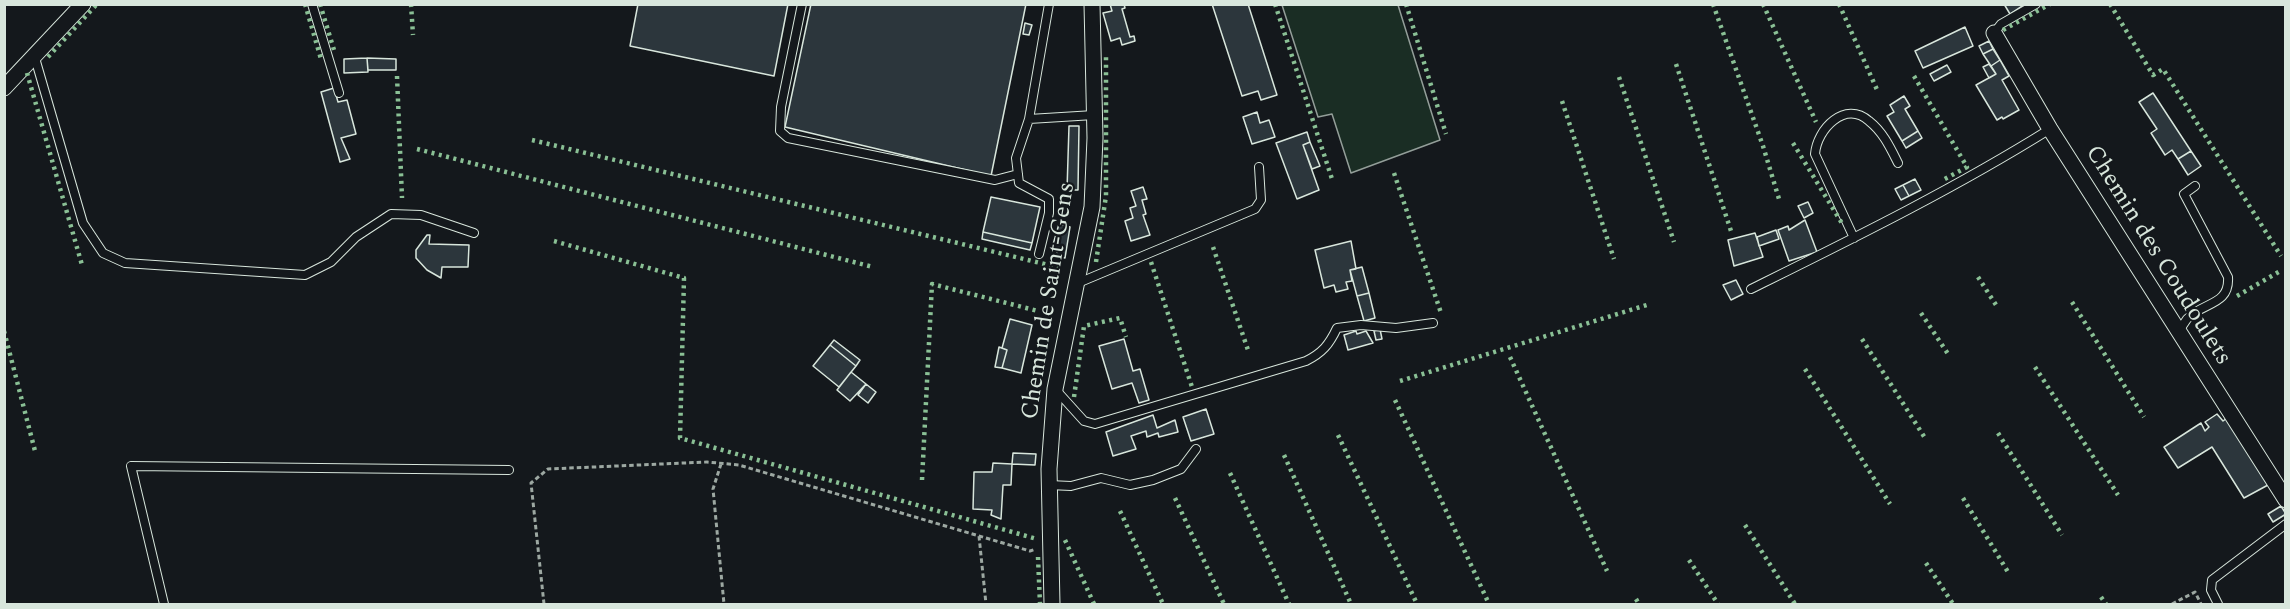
<!DOCTYPE html>
<html>
<head>
<meta charset="utf-8">
<style>
	body { margin:0 }
	#map { position:relative; width:2290px; height:609px; overflow:hidden; background:#14181c; font-family:Spectral,serif }
	canvas { display:block }
	.frame { position:absolute; inset:0; border:6px solid #d8e6dc; pointer-events:none }
</style>
</head>
<body>
<div id="map">
<canvas width="2290" height="609"></canvas>
<div class="frame"></div>
</div>
<script>
const g = document.querySelector('canvas').getContext('2d');
g.lineJoin = 'round';
function fillPath(path, color) { g.fillStyle = color; g.fill(path, 'evenodd'); }
function trace(path, color, width, dash) { g.strokeStyle = color; g.lineWidth = width; g.lineCap = dash ? 'butt' : 'round'; g.setLineDash(dash || []); g.stroke(path); }
function drawText(font, color, halo, rows, align = 'center') {
  g.font = font + ' Spectral,serif'; g.lineWidth = 4.5; g.setLineDash([]); g.textBaseline = 'middle'; g.strokeStyle = halo; g.fillStyle = color; for (const [text, x, y, turn = 0] of rows) {
    g.save(); g.translate(x, y); g.rotate((+turn || 0) * Math.PI / 180); g.textAlign = isNaN(turn) ? turn : align; if (halo) g.strokeText(text, 0, 0); g.fillText(text, 0, 0); g.restore();
  }
}
const green = new Path2D(`
	M1282 5H1398L1440 140 1351 173 1332 114 1318 117Z`);
const building = new Path2D(`
	M638 4H788L774 76 630 46Z
	M811 4H1026L991 176 785 127Z
	M1110 4H1124L1125 8 1122 9 1130 37 1134 36 1135 41 1122 45 1120 38 1111 41 1103 13 1112 11Z
	M1212 4H1248L1277 95 1261 100 1258 91 1242 96Z
	M2004 4H2025L2010 14Z
	M1025 23 1032 25 1029 35 1023 34Z
	M1965 27 1973 46 1923 68 1915 51Z
	M1989 41 1993 49 1983 54 1979 46Z
	M1993 49 2000 60 1991 66 1983 54Z
	M367 58 396 59V70H368Z
	M367 58 368 72 344 73V59Z
	M2000 60 2009 76 2002 80 2019 110 2003 119 2002 117 1997 120 1976 85 1996 74 1991 66Z
	M1989 64 1996 74 1989 78 1983 67Z
	M1947 65 1951 72 1934 81 1930 74Z
	M334 88 338 102 347 100 356 134 341 138 350 159 340 162 321 92Z
	M2153 93 2191 151 2178 159 2172 150 2165 155 2151 133 2157 129 2139 102Z
	M1904 96 1910 106 1905 109 1918 131 1902 141 1887 116 1894 112 1890 105Z
	M1257 112 1260 123 1269 120 1275 137 1252 144 1243 117Z
	M1069 126H1079L1078 190H1067Z
	M1918 131 1922 138 1906 148 1902 141Z
	M1307 132 1310 142 1303 145 1319 190 1297 199 1276 143Z
	M1310 142 1320 166 1312 169 1303 145Z
	M2191 151 2201 166 2188 175 2178 159Z
	M1915 179 1921 190 1909 196 1903 185Z
	M1903 185 1909 196 1901 200 1895 189Z
	M1143 187 1147 199 1142 200 1146 214 1143 215 1150 235 1131 241 1125 221 1133 218 1130 208 1136 206 1131 191Z
	M991 197 1040 207 1032 243 983 232Z
	M1808 202 1813 213 1804 218 1798 206Z
	M1805 220 1817 252 1789 261 1778 230 1788 226 1789 230Z
	M1059 224 1070 227 1065 258 1056 256 1058 249 1052 248Z
	M1776 230 1779 239 1759 246 1757 237Z
	M983 232 1032 243 1030 250 982 239Z
	M1755 233 1763 257 1734 266 1728 240Z
	M427 235H430L429 244 469 245 468 267H442L441 278 427 270 416 258V250Z
	M1351 241 1356 269 1350 270 1352 281 1346 282 1348 289 1336 292 1334 285 1324 288 1315 250Z
	M1362 267 1369 293 1357 296 1350 270Z
	M1736 280 1743 294 1731 300 1723 285Z
	M1369 293 1375 318 1364 321 1357 296Z
	M1010 319 1032 325 1021 373 1002 368 1007 350 1002 348Z
	M1380 329 1382 339 1376 340 1374 331Z
	M1356 331 1357 334 1366 331 1373 343 1348 350 1344 335Z
	M1124 339 1133 371 1140 369 1149 400 1139 403 1132 383 1112 389 1099 346Z
	M834 340 860 360 856 366 830 345Z
	M830 345 856 366 839 387 813 366Z
	M999 347 1007 350 1002 368 995 367Z
	M851 372 866 384 850 401 837 390Z
	M866 384 876 392 868 403 858 395Z
	M1206 409 1214 434 1191 441 1183 417Z
	M2217 414 2223 421 2227 418 2268 485 2244 498 2212 447 2178 468 2164 447 2201 423 2205 431 2209 427 2205 422Z
	M1153 415 1157 428 1175 420 1178 432 1159 437 1158 433 1147 437 1146 431 1131 436 1136 449 1113 456 1106 432Z
	M1013 453 1036 454 1035 465 1012 464Z
	M993 463 1012 464 1011 485H1003L1001 519 991 515 992 510 973 509 974 472H992Z
	M2281 506 2286 514 2273 522 2268 514Z`);
const path = new Path2D(`
	M721 464 713 489 724 604
	M979 536 986 604
	M544 604 531 483 548 469 707 462 739 465 1030 551 1036 549
	M2172 604 2195 592 2201 604`);
const service = new Path2D(`
	M312 4 339 93
	M802 4 781 107 780 131 788 138 995 180 1018 174
	M1994 33 2001 24 2036 4
	M35 58 83 223 103 253 125 263 305 275 331 262 356 237 391 214 421 215 474 233
	M1029 119 1049 4
	M1854 238 1815 154C1817 129 1845 100 1869 121 1883 132 1890 147 1898 163
	M1039 254 1049 213V199L1019 183 1016 158 1029 119 1094 115
	M1078 283 1255 209 1261 200 1259 167
	M1751 289C1852 239 1954 189 2050 129
	M2179 332C2181 328 2184 323 2187 319 2202 302 2230 306 2228 277L2184 194 2195 186
	M1056 390 1084 421 1095 424 1306 361C1322 353 1329 345 1337 328L1361 325 1396 328 1433 323
	M1049 485 1071 486 1101 478 1130 485 1153 480 1181 469 1196 449
	M164 604 131 466 509 470
	M2218 604 2211 590 2212 580 2286 524`);
const minor = new Path2D(`
	M1994 33 2050 129 2286 500
	M4 88 83 4
	M1052 604 1049 469 1055 389 1092 207 1095 138 1092 4`);
const hedge = new Path2D(`
	M305 4 321 59
	M320 4 334 50
	M411 4 413 35
	M1275 4 1332 179
	M1406 4 1446 134
	M1713 4 1763 146 1779 199
	M1763 4 1816 122
	M1839 4 1878 92
	M2110 4 2153 75 2163 69 2281 256
	M2003 30 2050 4
	M48 57 97 4
	M1676 64 1732 234
	M27 73 82 265
	M397 76 402 198
	M1914 76 1967 167 1941 181
	M1619 77 1674 242
	M1562 101 1614 259
	M532 140 1061 268
	M1793 143 1843 225
	M417 149 873 267
	M1394 173 1441 313
	M554 241 684 278 680 438 1037 539
	M1213 247 1249 353
	M1096 262 1106 196V54
	M1151 262 1192 387
	M1978 277 1998 308
	M2237 296 2282 270
	M2072 302 2144 417
	M1921 313 1948 354
	M4 331 35 451
	M1862 339 1925 438
	M1510 357 1607 571
	M2035 367 2118 495
	M1805 369 1890 504
	M1400 381 1650 304
	M1074 397 1084 326 1120 318 1126 337
	M1395 400 1489 604
	M1998 433 2062 535
	M1338 435 1417 604
	M1284 455 1351 604
	M1230 473 1289 604
	M922 480 932 284 1038 311
	M1175 498 1224 604
	M1963 498 2008 572
	M1120 511 1163 604
	M1745 525 1795 604
	M1065 540 1094 604
	M1038 557 1040 604
	M1689 560 1718 604
	M1926 563 1953 604
	M2101 597 2106 604
	M1636 599 1639 604`);
const streetNames = [
	["Chemin des Coudoulets",2157,256,58],
	["Chemin de Saint-Gens",1050,301,-81]
];
fillPath(green, '#1a2d24');
trace(green, '#939e99', 1.5);
fillPath(building, '#2c363c');
trace(building, '#d8e6dc', 1.5);
trace(service, '#d8e6dc', 10);
trace(minor, '#d8e6dc', 17);
trace(path, '#9da8a2', 3, [4.5, 3]);
trace(service, '#14181c', 8);
trace(minor, '#14181c', 15);
trace(hedge, '#8ac095', 4.5, [3, 4.5]);
drawText('24px', '#d8e6dc', '#14181c', streetNames);
</script>
</body>
</html>
